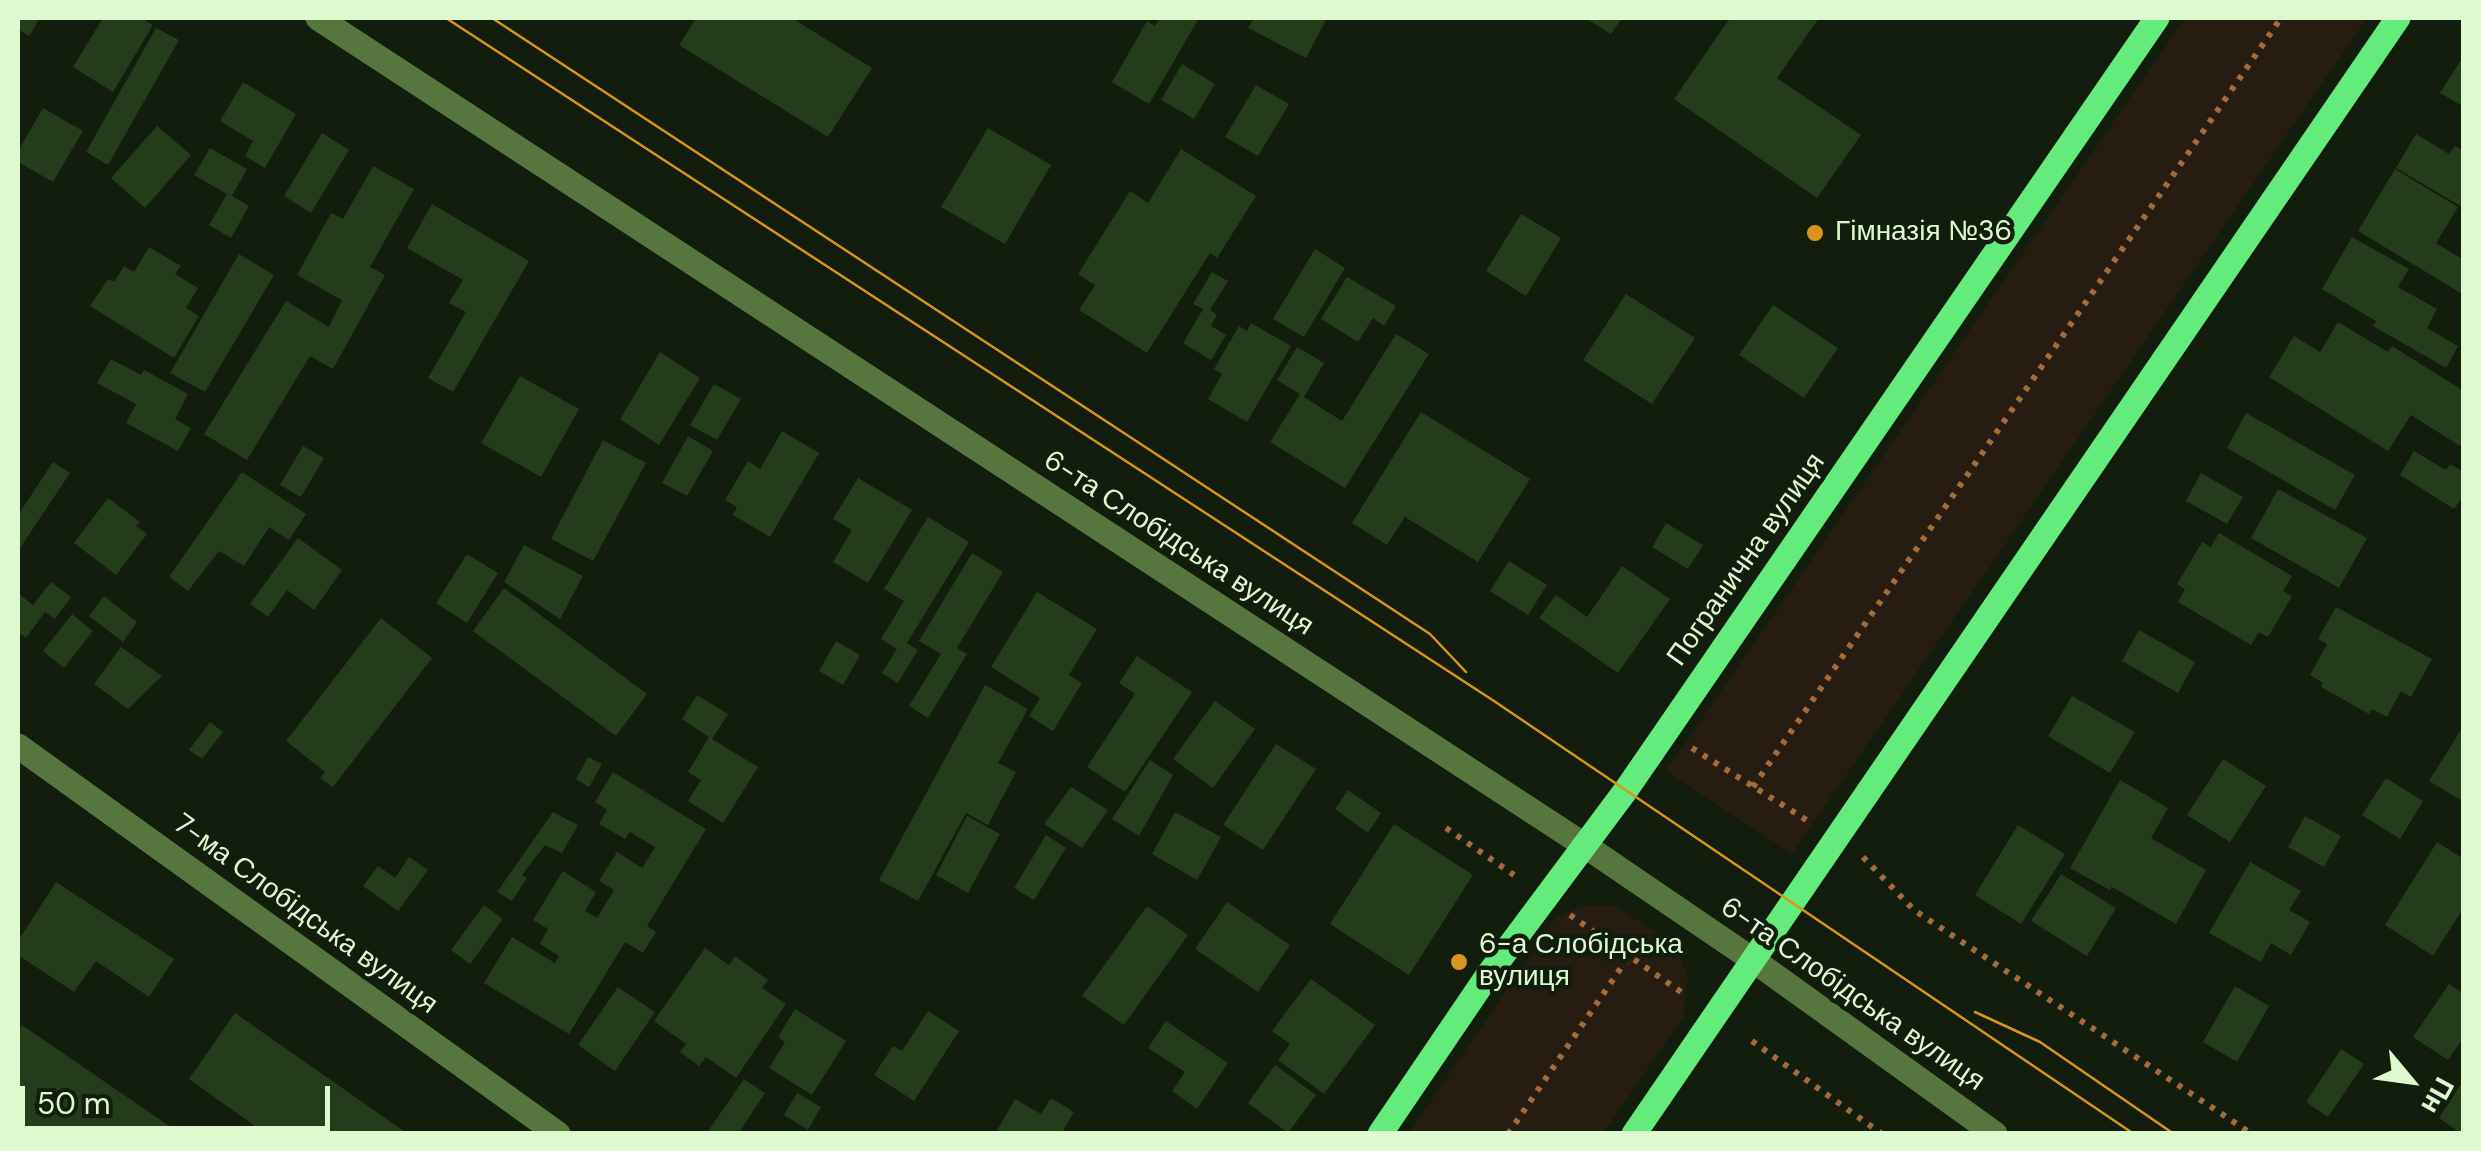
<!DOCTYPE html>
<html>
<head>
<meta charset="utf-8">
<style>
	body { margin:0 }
	#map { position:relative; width:2481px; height:1151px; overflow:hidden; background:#121d0e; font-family:"DM Sans",sans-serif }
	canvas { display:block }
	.frame { position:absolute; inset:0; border:20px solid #def9cf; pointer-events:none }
	.north { position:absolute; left:2361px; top:1031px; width:100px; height:100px; -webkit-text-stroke:8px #121d0e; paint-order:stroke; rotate:119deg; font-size:28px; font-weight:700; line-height:40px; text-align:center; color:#def9cf }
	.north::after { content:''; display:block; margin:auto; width:35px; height:45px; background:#def9cf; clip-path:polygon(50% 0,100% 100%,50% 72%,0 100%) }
	.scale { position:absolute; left:20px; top:1086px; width:310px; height:45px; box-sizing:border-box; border:5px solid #def9cf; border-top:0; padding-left:12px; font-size:30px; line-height:35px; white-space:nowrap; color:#def9cf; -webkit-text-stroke:8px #121d0e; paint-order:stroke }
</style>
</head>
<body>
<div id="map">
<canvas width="2481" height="1151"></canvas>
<div class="frame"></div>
<div class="north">Пн</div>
<div class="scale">50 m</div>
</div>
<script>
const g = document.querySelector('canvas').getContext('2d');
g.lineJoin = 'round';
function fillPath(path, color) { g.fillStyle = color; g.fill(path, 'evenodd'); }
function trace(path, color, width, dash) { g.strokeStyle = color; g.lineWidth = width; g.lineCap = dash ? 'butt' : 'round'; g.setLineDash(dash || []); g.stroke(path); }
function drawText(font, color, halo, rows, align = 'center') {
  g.font = font + ' "DM Sans",sans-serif'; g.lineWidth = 9; g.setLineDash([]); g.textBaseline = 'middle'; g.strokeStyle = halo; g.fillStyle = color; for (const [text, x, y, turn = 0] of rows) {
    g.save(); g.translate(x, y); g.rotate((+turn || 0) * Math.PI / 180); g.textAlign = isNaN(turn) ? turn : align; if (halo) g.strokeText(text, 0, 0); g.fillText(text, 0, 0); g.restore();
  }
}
const green = new Path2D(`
	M2185 18H2367L1792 854 1666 771Z
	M1613 905 1675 944 1688 976 1683 1018 1603 1133H1409L1555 919 1582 906Z`);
const building = new Path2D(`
	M18 18H40L29 36 18 29Z
	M103 18H141L153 25 113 92 73 67Z
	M696 18H792L872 68 828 137 679 45Z
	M1160 18H1199L1149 104 1112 82 1147 21 1155 26Z
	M1254 18H1327L1306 58 1248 28Z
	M1585 18H1622L1611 34Z
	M1730 18H1819L1777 78 1861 135 1817 198 1674 99Z
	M156 28 179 40 108 165 86 152Z
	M2464 55V107L2440 93Z
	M1182 64 1215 84 1194 119 1161 100Z
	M243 82 296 114 265 168 245 156 253 141 220 121Z
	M1256 85 1289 104 1258 156 1225 137Z
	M43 108 83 131 53 182 18 162V151Z
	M157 126 191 155 145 208 111 178Z
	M988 128 1051 165 1005 244 941 207Z
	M322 133 349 150 311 213 284 196Z
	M2416 134 2449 154 2455 146 2464 151 2462 207 2396 168Z
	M210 148 247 169 232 196 249 206 231 238 209 225 227 194 194 175Z
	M1181 149 1256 196 1217 258 1210 253 1147 353 1079 310 1095 285 1078 274 1130 191 1148 203Z
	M373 166 414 189 370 267 385 275 333 369 310 356 247 460 204 434 286 301 329 327 342 300 297 275 331 213 343 219Z
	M2395 169 2458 207 2436 243 2464 260V295L2358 231Z
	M432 204 529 261 453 392 428 378 466 312 449 303 463 280 407 248Z
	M1521 214 1561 238 1526 296 1486 271Z
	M2352 237 2409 269 2398 287 2437 309 2427 328 2458 346 2446 368 2373 326 2376 321 2322 289Z
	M149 247 181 266 175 274 198 288 186 308 199 316 174 358 90 306 108 279 114 282 124 266 134 272Z
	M1315 249 1345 268 1304 337 1273 319Z
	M239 254 274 275 205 392 170 373Z
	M1212 272 1228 281 1210 310 1217 315 1211 326 1226 335 1211 360 1183 343 1203 309 1193 304Z
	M1347 277 1396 306 1384 326 1373 318 1358 342 1321 319Z
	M1626 294 1695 338 1652 404 1583 360Z
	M1773 305 1838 348 1804 398 1739 355Z
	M2338 322 2388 352 2392 346 2464 391V441L2460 446 2411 415 2388 451 2269 377 2294 336 2320 352Z
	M1251 323 1291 346 1247 422 1208 399 1222 374 1214 369 1239 326 1247 331Z
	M1396 334 1429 354 1345 488 1270 442 1300 394 1277 380 1297 347 1324 363 1304 397 1342 421Z
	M660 352 700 378 659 445 620 419Z
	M111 359 141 375 144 370 188 394 175 419 191 428 178 451 126 423 136 404 97 383Z
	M520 376 579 409 541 477 481 443Z
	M714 384 741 399 717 440 690 425Z
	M1421 412 1530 479 1478 562 1405 517 1387 545 1352 523Z
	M2246 413 2355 475 2335 510 2227 448Z
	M782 431 819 453 770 537 733 515 737 507 725 500 748 461 760 469Z
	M688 436 713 451 687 496 662 483Z
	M603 440 646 463 593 561 551 539Z
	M303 446 324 458 301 497 280 485Z
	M2414 451 2446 470 2450 464 2464 472V495L2454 509 2400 475Z
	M53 462 70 473 18 551V515Z
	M242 472 306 514 289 540 269 527 244 566 219 551 188 591 169 577Z
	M2201 473 2243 497 2227 524 2186 501Z
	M858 478 912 510 868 583 833 562 852 530 833 519Z
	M2278 489 2367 538 2339 588 2251 538Z
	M108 498 140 522 136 526 147 534 116 575 74 543Z
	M928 517 969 542 907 643 918 650 898 683 882 673 897 649 881 639 904 601 884 589Z
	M1666 523 1703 545 1688 569 1652 547Z
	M2219 533 2292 576 2283 591 2292 596 2268 637 2259 632 2251 645 2178 602 2185 589 2177 584 2202 542 2211 547Z
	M298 538 342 570 314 610 287 590 268 617 250 604Z
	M524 545 583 576 560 619 504 582Z
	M972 553 1003 572 957 648 967 654 928 718 909 706 941 654 919 641Z
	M467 554 498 573 467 623 436 603Z
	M1509 561 1547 585 1528 615 1490 591Z
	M1622 566 1670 599 1618 673 1539 618 1556 595 1587 617Z
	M51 582 71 597 55 619 45 612 26 638 18 632V593L33 605Z
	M504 588 647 694 616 736 473 631Z
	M1037 592 1097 629 1069 675 1082 683 1053 731 1029 716 1040 698 991 667Z
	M104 596 137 622 123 642 89 616Z
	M2336 607 2432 659 2411 697 2401 691 2387 717 2372 709 2369 714 2321 687 2323 683 2310 675 2327 644 2318 639Z
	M72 614 93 631 64 668 43 651Z
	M381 618 432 658 333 787 320 778 325 772 286 741Z
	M2139 630 2195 662 2178 693 2122 661Z
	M836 641 860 655 843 685 819 671Z
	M121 647 162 676 128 709 94 684Z
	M1137 656 1192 692 1125 792 1087 767 1135 694 1119 683Z
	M985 685 1028 709 998 763 1016 772 988 825 966 813 918 901 879 880Z
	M697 695 728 714 712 739 758 767 723 823 688 801 701 780 688 772 709 737 682 719Z
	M2072 696 2135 732 2110 773 2048 736Z
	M1215 701 1255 729 1213 788 1173 759Z
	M210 722 223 732 202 759 189 750Z
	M2464 725V802L2429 781Z
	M1276 744 1316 769 1263 850 1223 825Z
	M588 757 602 764 589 787 576 779Z
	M2223 759 2266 786 2230 842 2187 815Z
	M1150 760 1173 775 1139 836 1112 819Z
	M613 772 706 829 647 926 656 932 643 953 625 942 569 1034 484 983 512 937 555 963 559 956 540 944 548 929 533 920 563 871 596 892 585 911 597 918 614 890 599 881 617 852 642 868 655 847 630 832 625 839 599 824 607 810 595 802Z
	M2386 778 2423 801 2400 839 2362 815Z
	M2120 780 2168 808 2151 838 2206 870 2176 924 2112 887 2110 890 2070 868Z
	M1071 787 1108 810 1082 848 1044 824Z
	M1348 790 1381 813 1368 833 1335 809Z
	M553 812 578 825 562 853 545 845 522 875 527 878 512 901 497 892Z
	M1175 812 1221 837 1197 880 1152 854Z
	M967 816 1000 834 968 893 936 875Z
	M2305 816 2341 836 2324 867 2288 847Z
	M1394 824 1473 875 1409 975 1330 924Z
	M2018 825 2065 854 2021 924 1975 895Z
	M1046 835 1066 848 1034 900 1014 888Z
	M2437 842 2464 859V907L2433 956 2385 925Z
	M409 857 428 870 398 911 363 886 378 866 395 878Z
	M2250 862 2301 891 2289 910 2310 922 2291 955 2271 943 2261 962 2209 933Z
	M2061 874 2116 908 2087 956 2031 921Z
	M56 882 174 959 149 997 96 961 74 992 18 955V941Z
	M1227 902 1290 945 1258 992 1195 949Z
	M484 905 503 919 470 964 451 950Z
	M1147 906 1188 935 1124 1025 1082 996Z
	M705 948 729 965 735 956 768 980 762 988 786 1004 736 1078 706 1057 699 1066 680 1052 686 1044 654 1021Z
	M1311 979 1375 1025 1324 1094 1278 1060 1290 1044 1272 1031Z
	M2449 984 2464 994V1037L2448 1060 2413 1037Z
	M2235 986 2269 1006 2237 1062 2203 1042Z
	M618 987 655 1012 615 1071 578 1045Z
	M795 1009 846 1041 812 1095 769 1068 785 1042 778 1037Z
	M928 1011 959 1031 914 1101 874 1075 893 1046 902 1051Z
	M235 1013 408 1134H266L189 1079Z
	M1166 1021 1228 1063 1197 1109 1172 1091 1185 1072 1148 1048Z
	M22 1025 181 1134H18V1032Z
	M2341 1049 2364 1064 2328 1117 2306 1102Z
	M1275 1065 1316 1095 1288 1133 1248 1103Z
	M744 1079 765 1093 738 1134H706Z
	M2464 1079V1134H2462L2439 1118Z
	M797 1093 821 1107 808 1130 784 1115Z
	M1051 1098 1074 1112 1061 1134H995L1015 1099 1041 1114Z`);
const path = new Path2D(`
	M1692 748 1808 821
	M1753 787 2281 18
	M1446 828 1514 875
	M1863 857 1914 910 2252 1134
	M1570 915 1684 994
	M1752 1041 1882 1134
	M1508 1134 1629 956`);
const minor = new Path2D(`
	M318 18 1584 845 1753 960 1995 1134
	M18 746 558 1134`);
const major = new Path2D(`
	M1380 1134 1488 975 1626 790 2157 18
	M1634 1134 2398 18`);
const tram = new Path2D(`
	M446 18 1494 701 2134 1134
	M492 18 1430 634 1466 672
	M1975 1012 2040 1042 2174 1134`);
const markers = [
	[1815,233,10,"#da961a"],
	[1459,962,10,"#da961a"]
];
const poiNames = [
	["Гімназія №36",1835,233],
	["6-а Слобідська",1479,946],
	["вулиця",1479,978]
];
const streetNames = [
	["6-та Слобідська вулиця",1178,544,33],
	["Погранична вулиця",1747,560,-55],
	["7-ма Слобідська вулиця",305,915,36],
	["6-та Слобідська вулиця",1852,995,35]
];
fillPath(green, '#261c12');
fillPath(building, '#243b1c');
trace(path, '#a26d3b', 6, [5, 8]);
trace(minor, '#56763e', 25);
trace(major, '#63ec7b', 25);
trace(tram, '#da961a', 2.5);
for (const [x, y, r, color] of markers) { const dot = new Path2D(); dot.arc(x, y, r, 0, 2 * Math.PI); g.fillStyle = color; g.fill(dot); trace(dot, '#121d0e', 4); }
drawText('28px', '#def9cf', '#121d0e', poiNames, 'left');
drawText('28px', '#def9cf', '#121d0e', streetNames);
</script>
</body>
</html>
